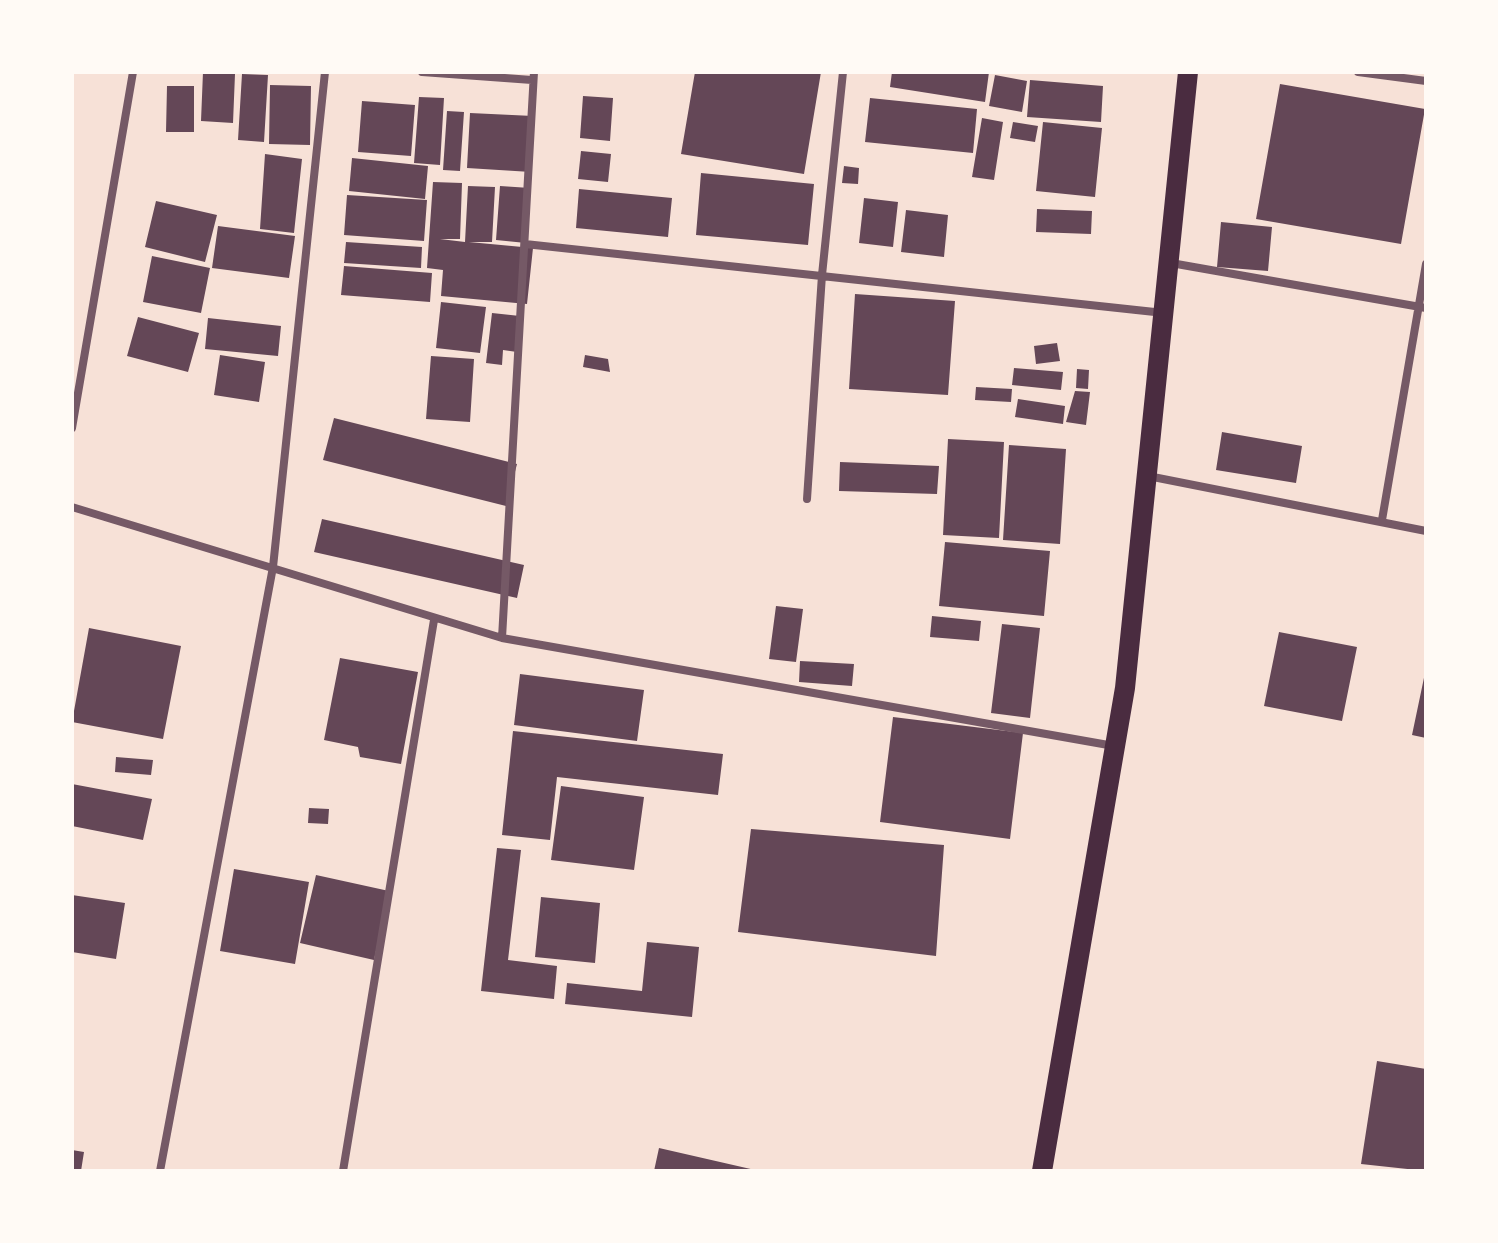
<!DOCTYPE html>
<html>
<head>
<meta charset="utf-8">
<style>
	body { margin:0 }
	#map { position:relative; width:1498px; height:1243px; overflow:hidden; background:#f7e1d7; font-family:Inter,sans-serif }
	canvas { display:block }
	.frame { position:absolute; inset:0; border:74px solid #fffaf5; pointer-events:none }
</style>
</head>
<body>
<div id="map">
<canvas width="1498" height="1243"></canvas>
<div class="frame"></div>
</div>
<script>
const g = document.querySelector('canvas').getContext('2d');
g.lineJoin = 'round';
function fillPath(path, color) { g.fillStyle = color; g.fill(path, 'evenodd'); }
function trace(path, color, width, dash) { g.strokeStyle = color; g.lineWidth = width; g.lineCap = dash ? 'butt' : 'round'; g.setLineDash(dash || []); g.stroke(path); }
const building = new Path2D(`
	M203 72 235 74 233 123 201 121Z
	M695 72H821L804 174 681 154Z
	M892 72H989L985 102 890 87Z
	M242 74 268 75 264 142 238 140Z
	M995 75 1027 81 1022 112 989 106Z
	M1030 80 1103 86 1101 122 1027 117Z
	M1280 84 1425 109 1401 244 1256 219Z
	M270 85 311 86 310 145 269 144Z
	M167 86H194V132H166Z
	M583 96 613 98 610 141 580 138Z
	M419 97 444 98 440 165 414 163Z
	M870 98 977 109 973 153 865 142Z
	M362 101 415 105 411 156 358 152Z
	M447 111 464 112 460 171 443 170Z
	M470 113 533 116 531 172 467 168Z
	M982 118 1003 122 994 180 972 177Z
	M1013 122 1038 126 1035 142 1010 138Z
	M1043 122 1102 128 1095 197 1036 191Z
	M581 151 611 154 608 182 578 179Z
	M265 154 302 159 294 233 260 229Z
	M352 158 428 166 425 199 349 191Z
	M844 166 859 168 858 184 842 183Z
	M701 173 814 184 808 245 696 235Z
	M433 182 462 183 460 239H440L465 242 468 186 495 187 492 242H469L533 248 527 304 441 296 443 270 427 268Z
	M500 186 530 188 526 243 496 240Z
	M579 189 672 198 668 237 576 228Z
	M347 195 427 200 424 241 344 235Z
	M864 198 898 202 893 247 859 243Z
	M156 201 217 215 205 262 145 247Z
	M1037 209 1092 211 1091 234 1036 232Z
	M906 210 948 215 944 257 901 252Z
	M1221 222 1272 227 1268 271 1217 267Z
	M218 226 295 236 289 278 212 268Z
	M346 242 422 247 421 268 344 263Z
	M152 256 210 268 201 313 143 302Z
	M344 266 432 273 430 302 341 295Z
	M855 294 955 301 948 395 849 389Z
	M441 302 486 307 480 353 436 348Z
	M492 313 520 316 517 352 503 350 502 365 486 363Z
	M138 317 199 333 188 372 127 356Z
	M208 318 281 326 278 356 205 349Z
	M1057 343 1060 361 1036 364 1034 346Z
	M220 355 265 362 259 402 214 395Z
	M585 355 608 359 610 372 583 367Z
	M431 356 474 359 470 422 426 419Z
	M1014 368 1063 372 1061 390 1012 385Z
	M1077 369 1089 370 1088 389 1076 388Z
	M976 387 1012 389 1011 402 975 400Z
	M1075 391 1090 392 1086 425 1066 422Z
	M1018 399 1065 406 1063 424 1015 417Z
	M334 418 517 464 506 506 323 460Z
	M1222 432 1302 446 1296 483 1216 470Z
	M948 439 1004 442 999 538 943 535Z
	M1009 445 1066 449 1060 544 1003 540Z
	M840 462 939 466 937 494 839 491Z
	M322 519 524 565 517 598 314 552Z
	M945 542 1050 551 1044 616 939 606Z
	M776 606 803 609 796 662 769 659Z
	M932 616 981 621 979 641 930 637Z
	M1002 624 1040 628 1030 718 991 713Z
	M89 628 181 646 163 739 72 722Z
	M1279 632 1357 647 1342 721 1264 706Z
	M340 658 418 672 401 764 360 757 358 747 324 740Z
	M800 661 854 664 852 686 799 682Z
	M1425 673H1426V738L1412 735Z
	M520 674 644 690 637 741 514 725Z
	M893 717 1023 733 1010 839 880 822Z
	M513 731 723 754 718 795 557 777 550 840 502 835Z
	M116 757 153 760 151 775 115 772Z
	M72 784 152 799 143 840 72 826Z
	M561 786 644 797 634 870 551 860Z
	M309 808 329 809 328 824 308 823Z
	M751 829 944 845 936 956 738 932Z
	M497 848 521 850 508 960 557 966 554 999 481 991Z
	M234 869 309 882 295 964 220 951Z
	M316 875 389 891 374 960 300 943Z
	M72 895 125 903 116 959 72 952Z
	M541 897 600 903 595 963 535 957Z
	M647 942 699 947 692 1017 565 1004 567 983 642 991Z
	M1377 1061 1426 1069V1171L1361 1164Z
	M659 1148 755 1170V1171H654Z
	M72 1150 84 1152 81 1171H72Z`);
const minor = new Path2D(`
	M422 72 532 80
	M1358 72 1426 81
	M525 244 1164 313
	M1171 263 1426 308
	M72 428 133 72
	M1148 476 1426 531
	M807 499 822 275 843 72
	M72 507 502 638 1114 746
	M1382 520 1426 264
	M502 638 534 72
	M160 1171 273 567 325 72
	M343 1171 434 620`);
const primary = new Path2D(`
	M1042 1171 1125 688 1188 72`);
fillPath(building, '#644757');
trace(minor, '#755966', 8);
trace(primary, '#4a2c40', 20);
</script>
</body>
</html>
